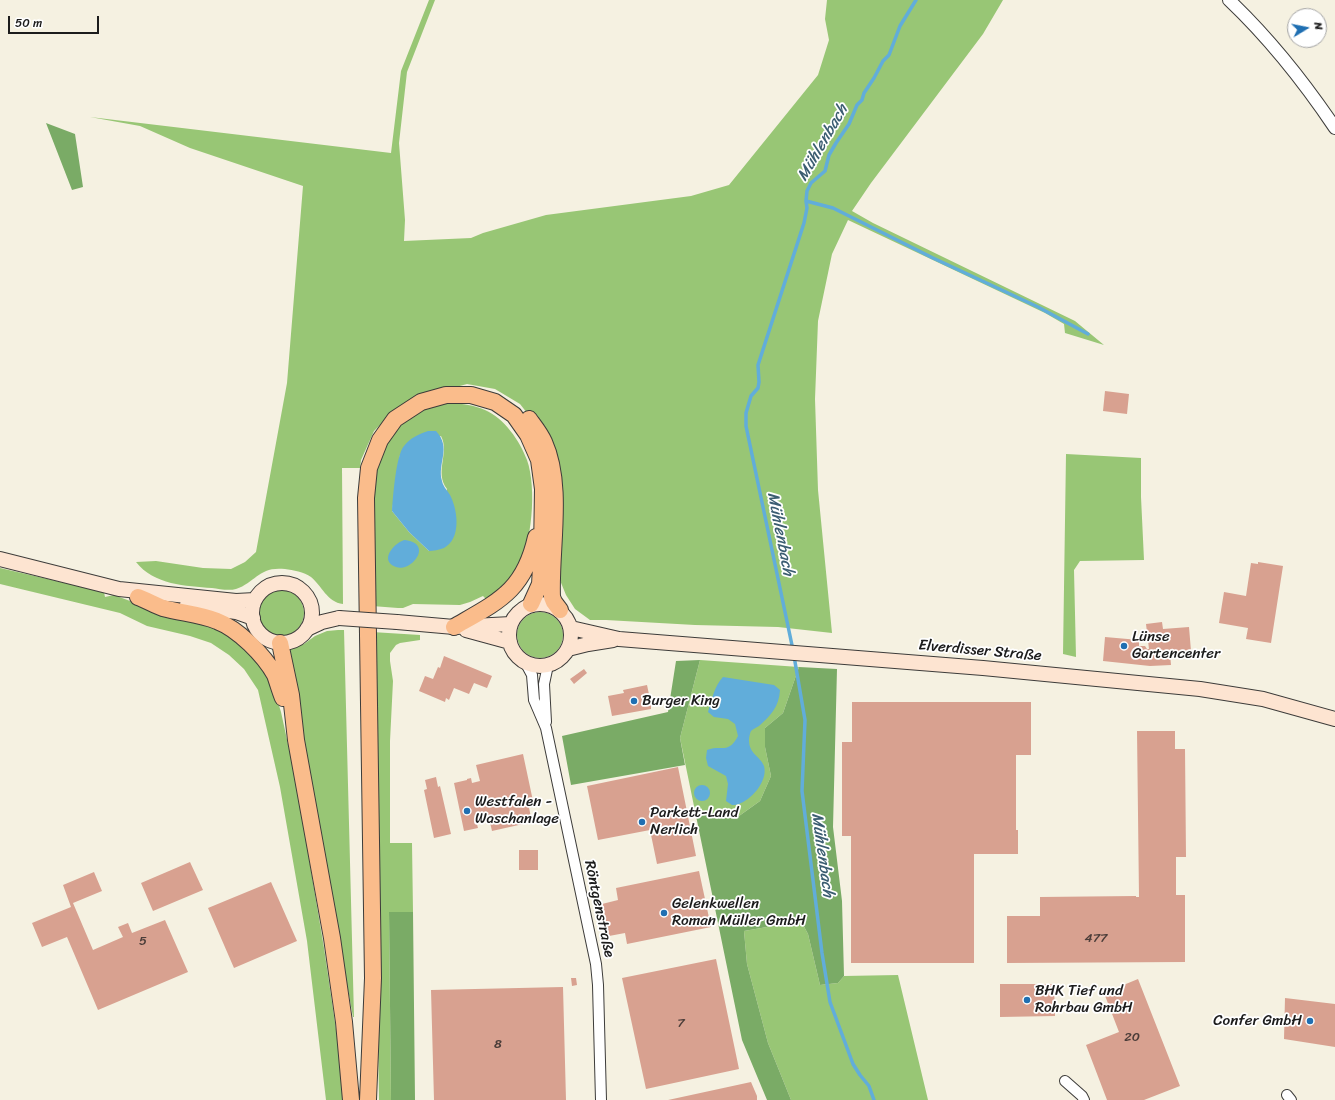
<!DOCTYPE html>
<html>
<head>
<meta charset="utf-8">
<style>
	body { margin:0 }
	#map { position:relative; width:1335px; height:1100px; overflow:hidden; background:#f5f1e1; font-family:Sriracha,sans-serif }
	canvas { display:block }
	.north { position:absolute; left:1287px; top:8px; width:40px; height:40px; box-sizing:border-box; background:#fff; border:1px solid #a4a4a4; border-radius:50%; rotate:80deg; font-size:11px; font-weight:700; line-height:16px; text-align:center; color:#1c1c1c }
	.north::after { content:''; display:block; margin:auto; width:14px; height:18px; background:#1f6fb2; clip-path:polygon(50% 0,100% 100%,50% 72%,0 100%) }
	.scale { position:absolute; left:8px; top:16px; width:91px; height:18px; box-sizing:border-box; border:2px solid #1c1c1c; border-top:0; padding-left:5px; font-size:12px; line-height:14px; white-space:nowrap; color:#1c1c1c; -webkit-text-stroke:3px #fff; paint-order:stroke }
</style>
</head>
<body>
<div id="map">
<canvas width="1335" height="1100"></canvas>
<div class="north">N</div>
<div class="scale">50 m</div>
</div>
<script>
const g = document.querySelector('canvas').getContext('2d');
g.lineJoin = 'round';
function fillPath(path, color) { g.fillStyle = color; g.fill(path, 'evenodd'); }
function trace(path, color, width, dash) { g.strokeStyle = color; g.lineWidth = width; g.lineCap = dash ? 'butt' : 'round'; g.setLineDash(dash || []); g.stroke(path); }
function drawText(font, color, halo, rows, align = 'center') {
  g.font = font + ' Sriracha,sans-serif'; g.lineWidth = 3.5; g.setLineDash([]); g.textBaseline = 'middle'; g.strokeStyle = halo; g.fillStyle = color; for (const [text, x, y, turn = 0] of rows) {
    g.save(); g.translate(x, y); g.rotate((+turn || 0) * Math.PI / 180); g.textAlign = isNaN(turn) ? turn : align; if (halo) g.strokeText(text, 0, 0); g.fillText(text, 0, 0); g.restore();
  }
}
const green = new Path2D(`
	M429 0H435L407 72 399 143 405 220 404 241 471 238 483 233 546 215 691 196 729 185 818 75 829 40 825 19 827 0H1003L983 34 871 183 852 211 873 223 1075 321 1104 345 1065 333 1064 324 1045 313 848 220 832 254 818 321 815 399 818 490 832 633 778 627 695 625 606 620H590L575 609 566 595 557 573 545 436 520 404 495 389 467 384 416 398 397 408 374 431 361 460 360 468H342L343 604C327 602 322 586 311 577 304 572 293 570 285 569 259 566 256 582 236 589 229 591 219 589 212 588 186 586 154 585 136 562L156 561 203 568 231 569 245 562 256 552 287 383 303 186 190 148 140 126 90 117 391 153 401 71Z
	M452 403C462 404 474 405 485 410 504 418 520 441 527 460 537 488 532 545 517 571 510 584 498 592 486 599L483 596 470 602 460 605 413 604 403 608H398L372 606 370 583 376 579V566L370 564 369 511 377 457 400 422 432 406ZM441 436C450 453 434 472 447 489L429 551 409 532 392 511 400 455Z
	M1066 454 1141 458V497L1144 560 1080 561 1074 570 1076 657 1063 654Z
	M0 568 104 592 105 597 114 595 162 613 219 627 262 662 272 683 281 712 296 781 324 948 337 1036 345 1100H326L307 941 280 787 258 690 244 669 229 655 211 643 190 636 147 626 120 613 0 584Z
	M258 613a23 23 0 1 1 46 0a23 23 0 1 1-46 0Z
	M517 635a23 23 0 1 1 46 0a23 23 0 1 1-46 0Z
	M338 630H344L354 1017H353L286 649 304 644 315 636 327 631Z
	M372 632 420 635V640L400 643 396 645 390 653V661L393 681 390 741V843H412L413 912 389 913 391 1100H379Z
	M700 660 799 667 783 713 765 728V747L771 776 760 801 739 816 695 811 680 738Z
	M801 921 808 934 820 985 838 983 844 976 898 975 928 1100H791L768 1043 747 964 744 931Z`);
const forest = new Path2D(`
	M46 123 75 134 83 187 72 190Z
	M700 660 680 738 685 765 571 785 562 736 668 712 676 661Z
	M799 667 837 669 833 827 842 901 844 976 838 983 820 985 808 934 801 921 744 931 747 964 768 1043 791 1100H767L742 1040 695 811 739 816 760 801 771 776 765 747V728L783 713Z
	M389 912H413L415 1100H391Z`);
const water = new Path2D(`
	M428 431H436C452 448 437 463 442 481 443 487 449 492 451 497 458 512 461 539 444 548 439 550 433 551 429 551L409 532 392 511C393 497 396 455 404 446 410 438 419 434 428 431Z
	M404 540C435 543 411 573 396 567 379 561 393 544 404 540Z
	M723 677 774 685 780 690C779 707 771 715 759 726 757 727 753 729 751 731 750 733 749 737 749 740 749 754 760 756 764 766 768 780 753 798 741 803 738 805 734 805 732 805L726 801 728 784 726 776 708 766 706 758 707 750C722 744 728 755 738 736L735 724 728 719 714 717 708 712C712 699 714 687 723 677Z
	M694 793a8 8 0 1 1 16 0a8 8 0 1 1-16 0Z`);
const stream = new Path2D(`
	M806 201 833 208 933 258 1038 307 1088 334
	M793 650 746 426V413L751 396 758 388 759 382 758 365 804 223 807 208 806 201 807 191 811 183 825 171 829 155 836 143 849 124 857 105 862 100 864 93 874 78 883 61 889 55 900 26 916 0
	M794 656 805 720 802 791 822 953 830 1002 853 1064 860 1075 869 1086 874 1100`);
const building = new Path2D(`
	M1105 391 1129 394 1127 414 1103 411Z
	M1258 562 1283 566 1271 643 1246 639 1248 628 1219 623 1224 592 1246 596 1251 563 1258 564Z
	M1162 622 1163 629 1189 627 1191 651 1170 654 1171 665 1150 666 1103 661 1105 637 1139 640V646H1145L1147 649H1149L1146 624Z
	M444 656 492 676 487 688 474 683 469 694 454 688 449 700 446 698 445 702 419 691 425 676 433 679 438 667 440 668Z
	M584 669 587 673 574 684 570 679Z
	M647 685 650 699 659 697 660 703 651 705V709L612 716 608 696 624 693 623 690Z
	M852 702H1031V755H1016V830H1018V854H974V963H851V836H842V742H852Z
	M1137 731H1175V749H1185L1186 857H1176V895H1185V962L1007 963V916H1040V897L1136 896V897H1139Z
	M523 754 533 801 528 803 532 822 492 831 488 814 475 817 478 828 464 831 454 783 467 780V779L471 778 472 783 480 781 476 765Z
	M678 767 696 856 657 864 650 830 598 840 587 786Z
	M436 777 438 787 440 786 451 834 434 838 424 790 427 789 425 780Z
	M519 850H538V870H519Z
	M190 862 203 890 153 911 141 883Z
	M699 871 711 927 627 944 625 933 609 936 602 904 618 900 616 888Z
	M94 872 102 891 73 903 93 950 123 937 118 927 128 923 132 933 165 920 188 972 98 1010 67 937 42 947 32 923 71 907 63 885Z
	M271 882 297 941 234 968 208 908Z
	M716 959 739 1069 646 1089 622 978Z
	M571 978H576L577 985 572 986Z
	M1138 979 1180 1086 1144 1100H1107L1086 1045 1119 1032 1104 993Z
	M1000 984H1054L1055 1016 1000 1017Z
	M563 987 566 1100H434L431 990Z
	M1285 998 1335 1004V1047L1284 1039Z
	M751 1082 757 1096V1100H668Z`);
const minor = new Path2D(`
	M525 662 532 675 534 700 546 728 596 964 598 985 601 1100
	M546 722 544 684 548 665
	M1065 1081 1082 1096 1084 1100
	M1287 1095 1291 1100`);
const tertiary = new Path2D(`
	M1229 0C1269 38 1304 82 1335 128`);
const secondary = new Path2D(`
	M0 559 119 589 236 601 255 600
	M252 613a30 30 0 1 1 60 0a30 30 0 1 1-60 0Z
	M509 635a31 31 0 1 1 62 0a31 31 0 1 1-62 0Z
	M187 605 236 612 253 618
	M397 622 454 627 511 624
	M571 628 619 639 983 668 1200 689 1263 699 1335 719
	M307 629 322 622 339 618
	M466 630 510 642
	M568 649 588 644 613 640`);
const primary = new Path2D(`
	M529 419C534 426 540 433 544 442 564 486 550 549 552 597L554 602 560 610
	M138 597C146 600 155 605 163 608 181 613 200 614 217 621 238 629 264 655 275 675 278 683 280 691 283 698
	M454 627C499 601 524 591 536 537
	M280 643 291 695 296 740 332 938 344 1022 351 1100
	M368 1100 373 978 366 498 369 468 380 440 395 419 421 402 446 395H471L495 402 514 415 528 435 539 460 543 489 542 551 540 584 531 604`);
const secondaryBridge = new Path2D(`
	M339 618 397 622`);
const markers = [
	[1124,646,4,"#1f6fb2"],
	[634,701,4,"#1f6fb2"],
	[467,811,4,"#1f6fb2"],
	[642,822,4,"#1f6fb2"],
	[664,913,4,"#1f6fb2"],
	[1027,1000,4,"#1f6fb2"],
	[1310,1021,4,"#1f6fb2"]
];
const numberNames = [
	["477",1096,939],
	["5",143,942],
	["7",681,1024],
	["20",1132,1038],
	["8",498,1045]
];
const poiNames = [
	["Lünse",1132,637],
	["Gartencenter",1132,654],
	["Burger King",642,701],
	["Westfalen -",475,802],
	["Waschanlage",475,819],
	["Parkett-Land",650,813],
	["Nerlich",650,830],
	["Gelenkwellen",672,904],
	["Roman Müller GmbH",672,921],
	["BHK Tief und",1035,991],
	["Rohrbau GmbH",1035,1008],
	["Confer GmbH",1302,1021,"right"]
];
const streetNames = [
	["Elverdisser Straße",980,651,5],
	["Röntgenstraße",599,909,78]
];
const waterNames = [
	["Mühlenbach",823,143,-60],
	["Mühlenbach",780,534,79],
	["Mühlenbach",822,855,82]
];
fillPath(green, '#98c675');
fillPath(forest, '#7aab66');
fillPath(water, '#61adda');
trace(stream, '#61adda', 3.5);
fillPath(building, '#d8a190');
trace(minor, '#3d3c3a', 12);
trace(tertiary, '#3d3c3a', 14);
trace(secondary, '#3d3c3a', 16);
trace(primary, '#3d3c3a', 18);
trace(minor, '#fff', 10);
trace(tertiary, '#fff', 12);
trace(secondary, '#fde4d1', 14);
trace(primary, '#fabc8b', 16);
trace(secondaryBridge, '#3d3c3a', 16, []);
trace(secondaryBridge, '#fde4d1', 14);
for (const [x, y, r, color] of markers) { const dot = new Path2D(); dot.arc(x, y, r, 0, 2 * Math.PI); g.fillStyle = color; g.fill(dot); trace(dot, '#fff', 1.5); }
drawText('13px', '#4b3d39', null, numberNames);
drawText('15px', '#1c1c1c', '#fff', poiNames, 'left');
drawText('15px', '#1c1c1c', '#fff', streetNames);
drawText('italic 16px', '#3b5d71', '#fff', waterNames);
</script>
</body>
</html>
